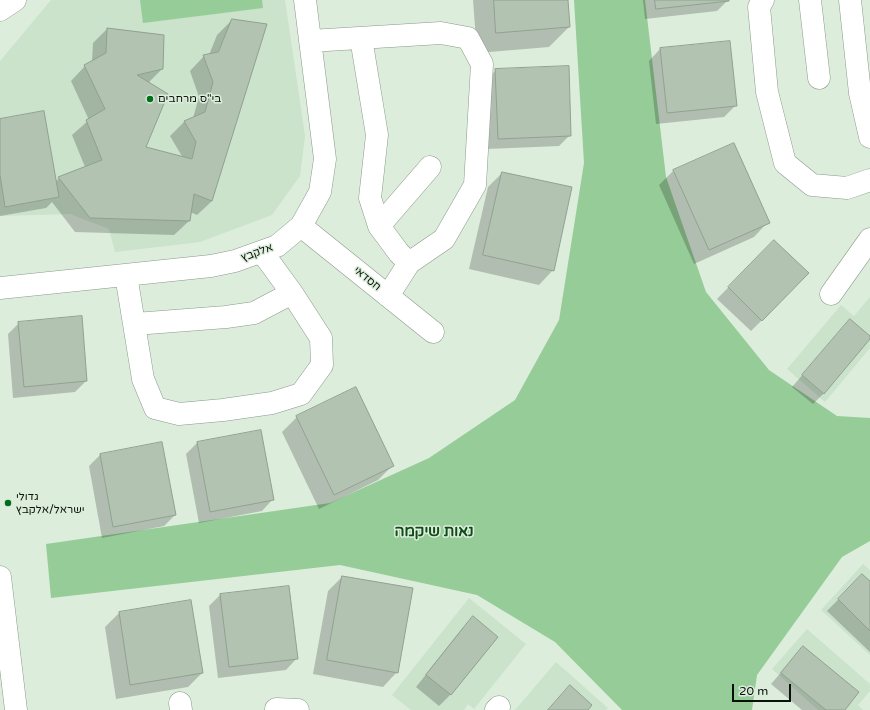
<!DOCTYPE html>
<html>
<head>
<meta charset="utf-8">
<style>
	body { margin:0 }
	#map { position:relative; width:870px; height:710px; overflow:hidden; background:#dceddc; font-family:"Varela Round",sans-serif }
	canvas { display:block }
	.scale { position:absolute; left:732px; top:684px; width:59px; height:18px; box-sizing:border-box; border:2px solid #0a100a; border-top:0; padding-left:5px; font-size:12px; line-height:14px; white-space:nowrap; color:#0a100a; -webkit-text-stroke:3px #dceddc; paint-order:stroke }
</style>
</head>
<body>
<div id="map">
<canvas width="870" height="710"></canvas>
<div class="scale">20 m</div>
</div>
<script>
const g = document.querySelector('canvas').getContext('2d');
g.lineJoin = 'round';
function fillPath(path, color) { g.fillStyle = color; g.fill(path, 'evenodd'); }
function trace(path, color, width, dash) { g.strokeStyle = color; g.lineWidth = width; g.lineCap = dash ? 'butt' : 'round'; g.setLineDash(dash || []); g.stroke(path); }
function drawText(font, color, halo, rows, align = 'center') {
  g.font = font + ' "Varela Round",Heebo,sans-serif'; g.lineWidth = 3; g.setLineDash([]); g.textBaseline = 'middle'; g.strokeStyle = halo; g.fillStyle = color; for (const [text, x, y, turn = 0] of rows) {
    g.save(); g.translate(x, y); g.rotate((+turn || 0) * Math.PI / 180); g.textAlign = isNaN(turn) ? turn : align; if (halo) g.strokeText(text, 0, 0); g.fillText(text, 0, 0); g.restore();
  }
}
const built = new Path2D(`
	M51 0H285L305 136 300 176 272 215 200 242 115 252 109 229 70 214 0 216V61Z
	M870 297V348L825 402 787 369 841 305 854 316Z
	M863 564 870 570V655L821 610Z
	M469 598 526 644 474 709 468 704 464 710H411L392 695Z
	M807 629 870 684V691L858 705 863 710H818L772 669Z
	M556 662 608 708 606 710H515Z`);
const green = new Path2D(`
	M140 0H262L263 8 143 23Z
	M574 0H645L666 177 706 292 769 370 837 416 870 418V541L842 557 757 675 752 710H622L555 642 477 595 340 565 51 598 46 544 330 503 429 458 515 400 559 320 584 163Z`);
const shadow = new Path2D(`
	M473 0H567L569 27 549 47 477 53Z
	M643 0H728L717 11 645 19Z
	M232 20 212 201 197 215 190 212 189 221 174 235 75 232 52 202 46 208 0 216V120L55 182 59 178 85 167 72 135 89 120 71 81 85 66 92 62 93 43 107 29 162 69 148 83 145 148 183 158 170 136 184 122 193 118 199 97 190 71 204 56 209 55 217 35Z
	M729 42 736 105 724 117 656 124 649 61 660 49Z
	M496 70 570 135 559 146 487 149 485 81Z
	M673 171 768 222 754 237 694 264 659 185Z
	M502 173 553 270 539 285 469 269 488 187Z
	M763 252 762 320 751 331 717 299Z
	M850 320 824 393 813 404 792 387Z
	M19 323 86 381 75 392 13 398 8 334Z
	M297 417 393 465 378 480 319 509 282 432Z
	M260 431 273 499 262 511 199 523 186 454 197 443Z
	M161 444 175 515 164 526 102 538 89 466 100 455Z
	M862 575 870 582V652L827 611Z
	M342 577 397 672 383 687 313 674 328 591Z
	M220 595 297 658 286 670 218 678 209 606Z
	M119 613 202 673 188 687 116 699 105 627Z
	M473 618 496 637 450 695 439 706 416 687 462 629Z
	M803 647 844 710H802L771 684Z`);
const building = new Path2D(`
	M494 0H568L570 27 496 33Z
	M655 0H729V1L656 9Z
	M232 19 267 24 212 201 194 194 190 221 90 218 58 177 102 160 86 120 105 109 84 65 106 53 107 28 164 35 163 69 137 75 168 94 146 147 192 159 196 142 184 121 205 112 213 82 203 55 218 52Z
	M730 41 737 106 667 113 660 48Z
	M569 66 571 136 498 139 495 69Z
	M44 111 59 197 5 207 0 175V119Z
	M734 143 770 223 709 250 673 170Z
	M502 172 572 187 554 271 483 255Z
	M774 240 809 273 762 321 728 287Z
	M82 316 87 381 24 387 18 322Z
	M850 319 870 336V339L824 394 802 375Z
	M356 387 394 466 334 495 296 416Z
	M261 430 274 500 210 512 197 442Z
	M162 442 176 515 113 527 100 454Z
	M862 574 870 581V631L838 599Z
	M342 576 413 588 398 673 327 660Z
	M289 586 298 659 229 667 220 594Z
	M191 600 203 673 130 685 119 612Z
	M473 616 498 637 451 695 426 675Z
	M803 646 859 692 845 710H826L781 673Z
	M570 685 592 705 588 710H548Z`);
const minor = new Path2D(`
	M763 0 759 7 767 92 785 163 812 185 847 188 870 180
	M810 0 819 78
	M850 0 860 93 870 137
	M0 10 15 0
	M361 38 377 135 370 198 379 226 399 253 409 263
	M310 41 441 33 468 38 482 64 475 185 444 239 409 263 388 296
	M301 226 433 332
	M379 226 430 167
	M126 275 143 379 155 408 179 414 223 410 272 403 301 394 322 365 321 338 292 293 262 252
	M0 288 211 266 235 261 277 246 301 226 320 192 325 159 305 0
	M831 294 870 239
	M135 324 226 317 254 313 292 293
	M0 577 16 710
	M180 703 181 710
	M276 709 298 710
	M496 710 499 707`);
const markers = [
	[150,99,4,"#016d1d"],
	[8,503,4,"#016d1d"]
];
const poiNames = [
	["בי\"ס מרחבים",158,99],
	["גדולי",16,497],
	["ישראל/אלקבץ",16,510]
];
const streetNames = [
	["אלקבץ",257,253,-20],
	["חסדאי",367,279,39]
];
const districtNames = [
	["נאות שיקמה",434,532]
];
fillPath(built, '#cbe2cb');
fillPath(green, '#96cc98');
fillPath(shadow, '#0003');
fillPath(building, '#b2c3b2');
trace(building, '#91a191', 1);
trace(minor, '#8a9a8a', 23);
trace(minor, '#fff', 22);
for (const [x, y, r, color] of markers) { const dot = new Path2D(); dot.arc(x, y, r, 0, 2 * Math.PI); g.fillStyle = color; g.fill(dot); trace(dot, '#dceddc', 1.5); }
drawText('11px', '#0a100a', '#dceddc', poiNames, 'left');
drawText('11px', '#0a100a', '#dceddc', streetNames);
drawText('bold 15px', '#0f4b18', '#dceddc', districtNames);
</script>
</body>
</html>
